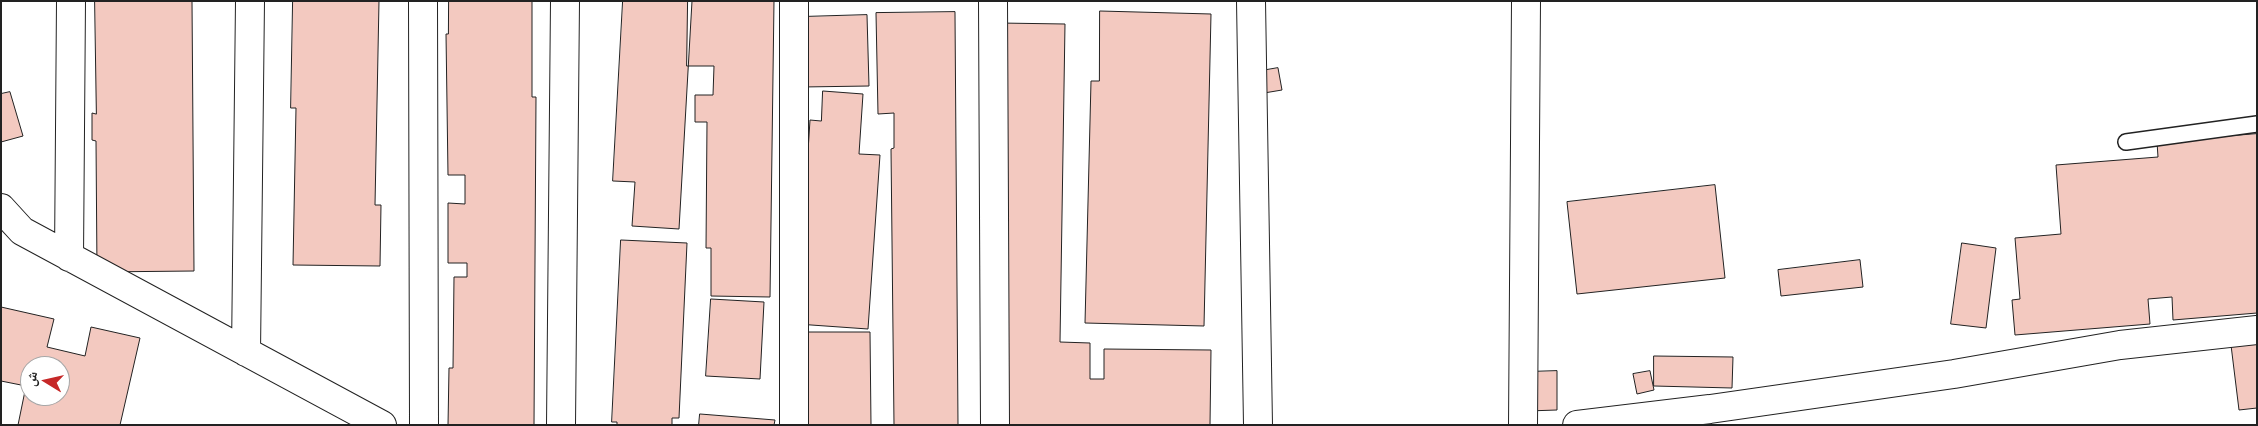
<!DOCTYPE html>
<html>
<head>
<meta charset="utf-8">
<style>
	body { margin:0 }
	#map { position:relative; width:2258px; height:426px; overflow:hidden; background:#fff; font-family:"Space Grotesk","Noto Naskh Arabic",sans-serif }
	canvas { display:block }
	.frame { position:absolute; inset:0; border:2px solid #222; pointer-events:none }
	.north { position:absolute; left:20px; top:356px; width:50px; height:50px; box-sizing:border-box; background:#fff; border:1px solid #a7a7a7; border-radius:50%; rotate:279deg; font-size:14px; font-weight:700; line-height:20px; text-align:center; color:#222 }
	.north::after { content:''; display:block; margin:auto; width:18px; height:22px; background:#c62828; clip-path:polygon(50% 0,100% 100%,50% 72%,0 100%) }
</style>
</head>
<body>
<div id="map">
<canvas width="2258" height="426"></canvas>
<div class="frame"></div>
<div class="north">ش</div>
</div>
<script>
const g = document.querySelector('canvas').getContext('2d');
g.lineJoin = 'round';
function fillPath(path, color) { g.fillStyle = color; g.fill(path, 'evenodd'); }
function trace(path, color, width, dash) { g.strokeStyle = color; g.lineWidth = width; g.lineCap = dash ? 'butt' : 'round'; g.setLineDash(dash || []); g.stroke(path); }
const building = new Path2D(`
	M95 1H192L194 271 97 272 96 141 92 140V113L96 114Z
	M293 1H379L375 205H381L380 266 293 265 296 108H291Z
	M449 1H532V97H536L534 425H448L449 368H453L454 277H467V263H448V203L465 204V175H448L446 34H448Z
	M623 1H692L679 229 632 226 635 182 613 181Z
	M688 1H774L770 297 711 296V248H706L707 122H695V95H713L714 66H687Z
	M1100 11 1211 14 1204 326 1085 323 1091 81H1099Z
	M955 12 958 425H894L891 149 894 148V113L878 114 876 13Z
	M867 15 869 86 802 87 800 17Z
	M999 23 1065 24 1060 342 1090 343V379H1104V349L1211 350 1210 425H993Z
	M1278 68 1282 90 1258 94 1255 72Z
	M823 91 863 94 859 154 880 155 868 329 797 324 810 120 821 121Z
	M10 92 23 136 1 142V94Z
	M2257 134V313L2173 320 2172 297 2148 299 2150 324 2015 335 2012 300 2020 299 2015 238 2061 234 2056 165 2158 157 2157 142Z
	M1715 185 1725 278 1577 294 1567 202Z
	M621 240 687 243 679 418H672V425H617V422H612Z
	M1962 243 1996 248 1986 328 1951 324Z
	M1860 260 1863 287 1781 296 1778 270Z
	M711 299 764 302 760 379 706 376Z
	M1 307 54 319 47 347 85 356 91 327 140 338 120 425H18L26 386 1 381ZM30 366H60V396H30Z
	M802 332H870L871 425H803Z
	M2257 342V408L2239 410 2231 345Z
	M1654 356 1733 357 1732 388 1654 386Z
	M1557 371V410L1527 411 1526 372Z
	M1650 371 1654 390 1637 394 1633 374Z
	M700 414 775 420 774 425H699Z`);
const lane = new Path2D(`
	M2126 142 2257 124`);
const street = new Path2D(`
	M423 1 424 425
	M993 1 995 425
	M1251 1 1258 425
	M1 208 22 231 382 425
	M69 257 71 1
	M246 352 250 1
	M561 425 565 1
	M794 425V1
	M1577 425 1710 409 1954 374 2120 345 2257 330`);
const primary = new Path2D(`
	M1523 425 1526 1`);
fillPath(building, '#f3c9c0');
trace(building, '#222', 1);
trace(lane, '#222', 18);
trace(street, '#222', 30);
trace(primary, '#222', 30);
trace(lane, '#fff', 15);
trace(street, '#fff', 28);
trace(primary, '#fff', 28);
</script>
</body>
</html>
